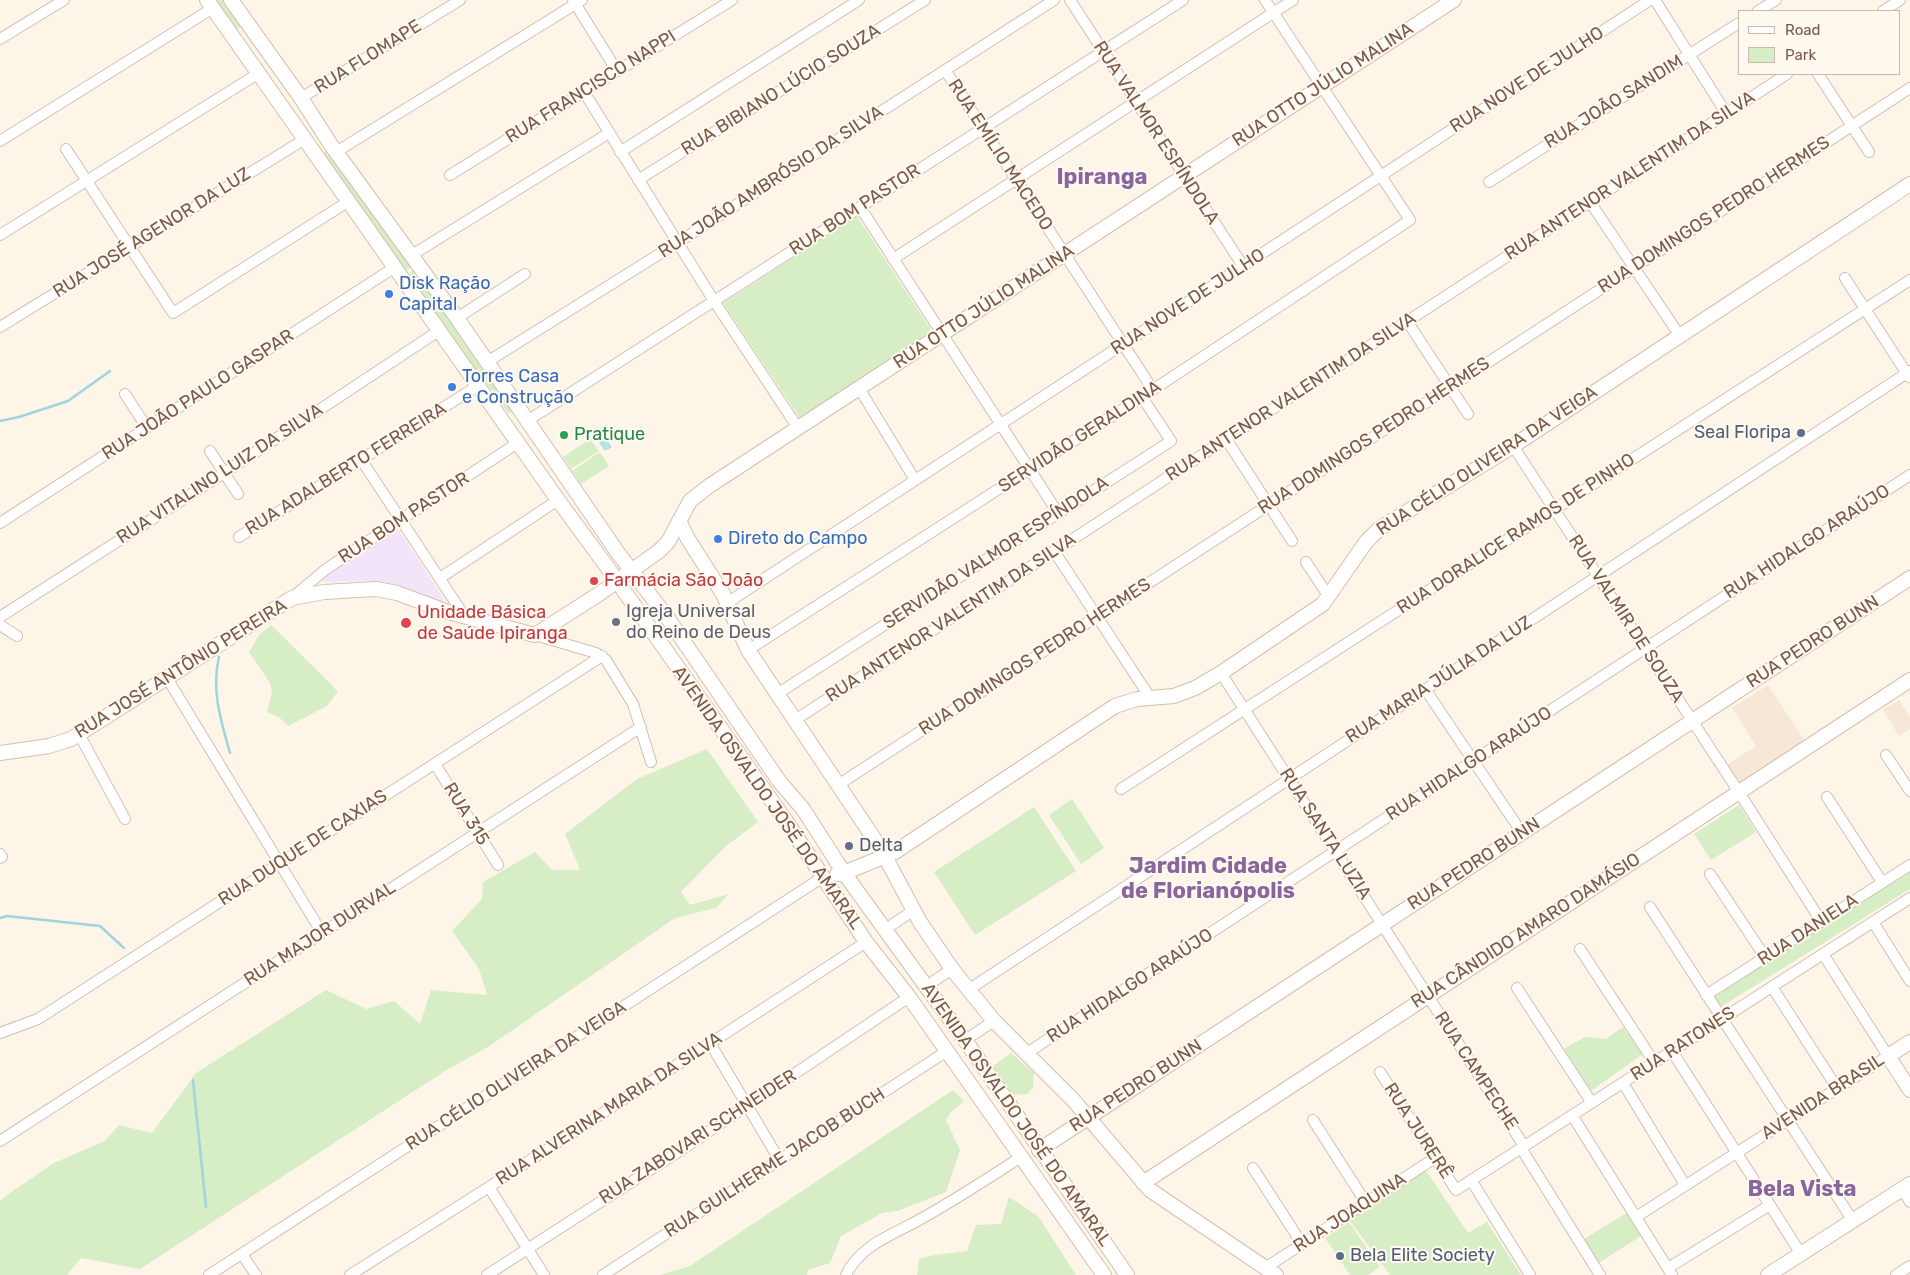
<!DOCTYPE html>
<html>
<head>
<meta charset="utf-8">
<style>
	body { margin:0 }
	#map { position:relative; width:1910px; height:1275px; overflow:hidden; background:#fef5e9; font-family:Rubik,sans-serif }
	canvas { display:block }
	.legend { position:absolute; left:1738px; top:10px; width:162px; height:65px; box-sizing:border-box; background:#fff9f0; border:1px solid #cab9ae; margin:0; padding:6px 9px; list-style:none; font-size:15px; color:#7a5a4a }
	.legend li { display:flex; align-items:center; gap:10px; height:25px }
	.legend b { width:25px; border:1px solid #cab9ae }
</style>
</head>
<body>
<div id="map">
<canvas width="1910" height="1275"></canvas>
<ul class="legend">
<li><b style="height:6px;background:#fff"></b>Road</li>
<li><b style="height:14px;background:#d6edc6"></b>Park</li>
</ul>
</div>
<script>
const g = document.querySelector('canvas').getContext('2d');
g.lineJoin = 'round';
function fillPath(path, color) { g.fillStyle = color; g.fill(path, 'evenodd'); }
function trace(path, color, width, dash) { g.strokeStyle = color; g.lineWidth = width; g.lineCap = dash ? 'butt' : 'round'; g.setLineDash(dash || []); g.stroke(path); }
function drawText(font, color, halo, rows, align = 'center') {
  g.font = font + ' Rubik,sans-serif'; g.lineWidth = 4; g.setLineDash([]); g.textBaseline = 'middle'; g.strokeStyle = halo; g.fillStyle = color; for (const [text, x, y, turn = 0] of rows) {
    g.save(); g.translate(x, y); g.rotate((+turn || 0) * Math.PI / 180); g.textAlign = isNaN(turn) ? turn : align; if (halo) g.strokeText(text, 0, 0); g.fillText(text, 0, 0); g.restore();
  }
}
const residential = new Path2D(`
	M1768 685 1807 744 1741 786 1727 765 1756 746 1732 708Z
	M1899 700 1910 717V729L1899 736 1883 710Z`);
const education = new Path2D(`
	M398 529 444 599 441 604 398 587 372 581 324 582 322 581V579Z`);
const green = new Path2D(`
	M211 0H223L242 26 232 31Z
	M329 150 413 266 403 272 321 155Z
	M857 216 933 333 800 418 723 303Z
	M414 270 512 409V412L508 413 492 390 471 368 407 275Z
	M590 439 599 451 571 469 563 457Z
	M600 452 609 466 581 484 572 471Z
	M271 625 338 691 327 706 288 726 280 718 267 712 272 691 270 683 249 652 259 635Z
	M707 749 758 822 726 846 681 892 690 905 729 894 716 908 675 918 488 1047 445 1071 140 1269 81 1258 67 1275H0V1201L7 1195 54 1163 105 1141 119 1125 152 1133 196 1073 326 990 366 1009 394 1001 420 1024 431 990 487 995 479 969 452 931 482 899 483 882 535 852 552 870H580L565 834 637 779Z
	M1072 799 1104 848 1081 864 1049 815Z
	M1739 805 1756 832 1711 860 1694 834Z
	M1034 807 1076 871 975 935 934 872Z
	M1910 869V889L1719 1008 1711 997Z
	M1623 1027 1643 1054 1591 1091 1564 1049 1585 1037 1606 1039Z
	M1011 1053 1034 1073 1033 1087 1027 1094 1012 1095 990 1068Z
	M953 1090 964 1101 951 1112 946 1120 960 1150 946 1192 897 1211 882 1213 841 1236 830 1263 808 1270 807 1275H660L690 1266Z
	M1425 1169 1468 1233 1487 1222 1521 1275H1390L1347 1217Z
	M1009 1197 1038 1216 1076 1275H917L919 1259 935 1255 967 1251 976 1225 1001 1224Z
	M1627 1213 1641 1236 1597 1264 1582 1240Z
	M1349 1222 1380 1267 1368 1275H1350L1325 1238Z`);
const water = new Path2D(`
	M602 434 611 447 605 450 596 437Z`);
const stream = new Path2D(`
	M0 421 19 417 68 401 110 371
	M219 657C211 690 221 721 230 753
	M0 918 7 916 100 926 124 948
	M193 1080 206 1207`);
const street = new Path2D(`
	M573 0 617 71
	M1070 0 1243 266
	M1655 0 1726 113
	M1758 11 1776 0
	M1883 11 1900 0
	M0 39 64 0
	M945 70 1153 390
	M1818 74 1869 152
	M584 92 714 301 798 428
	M301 98 460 0
	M0 141 213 8
	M66 149 173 313 349 201
	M336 152 582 0
	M620 152 859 0
	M450 175 732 0
	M638 180 925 0
	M1489 182 1739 23
	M1590 202 1680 336
	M860 207 1058 513
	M0 235 259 73
	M412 255 609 133
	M893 259 1293 0
	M1845 278 1909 377
	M457 318 525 274
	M1407 321 1468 414
	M0 327 305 139
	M487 362 677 243 1054 0
	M859 388 915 480
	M125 394 147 428
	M527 421 1183 0
	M1226 439 1292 541
	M1513 446 1744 800 1821 921
	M210 451 238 494
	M362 461 465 617
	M0 523 395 267
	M239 537 479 385
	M1054 551 1151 699
	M1306 562 1329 597
	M440 578 558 500
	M293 597 326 569 519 442
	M727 603 1650 0
	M0 617 224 473 440 330
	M0 625 17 636
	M535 635 596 653 606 660 633 704 651 762
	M748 650 1142 397 1410 220 1265 0
	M1221 673 1524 1146
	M167 678 322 933
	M1425 689 1522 833
	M777 694 1171 441 1142 397
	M795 720 1787 74
	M79 734 125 819
	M1886 755 1910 791
	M435 764 498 865
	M838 785 1910 88
	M1121 789 1910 280
	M1827 797 1882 882
	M0 854 2 857 0 858
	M1710 874 1765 957
	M1650 907 1853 1221
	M1873 922 1910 981
	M893 924 914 910
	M1580 949 1654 1062
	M934 981 952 969
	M1774 986V990L1837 1088
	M1517 988 1592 1103
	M968 990 1910 371
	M1706 995 1910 865
	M0 1033 38 1019 602 656
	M965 1040 994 1021
	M710 1043 780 1161
	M1672 1051 1801 1254
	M1027 1053 1910 475
	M1380 1072 1456 1190 1910 898
	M1623 1083 1685 1185
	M1572 1115 1672 1275
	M1313 1120 1366 1203
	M0 1141 641 727
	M1521 1148 1600 1275
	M1253 1168 1302 1244
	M1471 1180 1530 1275
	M489 1187 544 1275
	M1902 1189 1910 1202
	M1636 1217 1888 1056 1823 954
	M242 1254 256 1275
	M1265 1268 1435 1158
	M1668 1268 1770 1205
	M209 1275 823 877
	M350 1275 489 1187 866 942
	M487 1275 681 1150 909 997
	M603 1275 947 1051
	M846 1275C861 1243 898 1233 926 1216 958 1198 990 1177 1021 1157
	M1896 1275 1910 1266`);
const secondary = new Path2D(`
	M207 0 558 500 605 564 786 821 866 942 909 997 1104 1275
	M231 0 301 98 331 145 457 318 618 553 667 617 779 781 803 809 844 873 965 1040 1127 1275
	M679 521 688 539 723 594 748 650 881 849 920 922 952 969 994 1021 1074 1101 1150 1190 1276 1275
	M0 753 49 746 71 739 292 598 324 592 376 589 397 593 448 612 535 635 602 592 659 551 668 542 690 501 709 486 1454 0
	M837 874 844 873 895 852 1115 706 1137 699 1174 696 1195 688 1221 673 1323 604 1366 542 1379 529 1513 446 1910 184
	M1910 1042 1888 1056 1910 1090
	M1039 1150 1910 578
	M1143 1183 1910 680
	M1768 1275 1910 1184`);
const markers = [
	[389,294,5,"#3f7fe0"],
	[452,387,5,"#3f7fe0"],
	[1801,433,5,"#5c6f8a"],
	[564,435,5,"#2e9e5b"],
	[718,539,5,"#3f7fe0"],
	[594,581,5,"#e0444e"],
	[616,622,5,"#6b7280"],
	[406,623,6,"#e0444e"],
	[849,846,5,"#5c6f8a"],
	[1340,1256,5,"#5c6f8a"]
];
const streetNames = [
	["RUA FLOMAPE",368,57,-32],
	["RUA NOVE DE JULHO",1527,80,-33],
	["RUA OTTO JÚLIO MALINA",1323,85,-33],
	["RUA FRANCISCO NAPPI",591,87,-32],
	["RUA BIBIANO LÚCIO SOUZA",781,90,-32],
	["RUA JOÃO SANDIM",1614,102,-32],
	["RUA VALMOR ESPÍNDOLA",1156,133,57],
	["RUA EMÍLIO MACEDO",1000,155,57],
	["RUA ANTENOR VALENTIM DA SILVA",1630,176,-33],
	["RUA JOÃO AMBRÓSIO DA SILVA",771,182,-33],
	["RUA BOM PASTOR",855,210,-33],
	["RUA DOMINGOS PEDRO HERMES",1714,215,-33],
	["RUA JOSÉ AGENOR DA LUZ",152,233,-32],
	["RUA NOVE DE JULHO",1188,302,-33],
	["RUA OTTO JÚLIO MALINA",984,307,-33],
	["RUA JOÃO PAULO GASPAR",198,395,-33],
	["RUA ANTENOR VALENTIM DA SILVA",1291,397,-33],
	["RUA DOMINGOS PEDRO HERMES",1374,436,-33],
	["SERVIDÃO GERALDINA",1080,437,-33],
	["RUA CÉLIO OLIVEIRA DA VEIGA",1487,461,-33],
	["RUA ADALBERTO FERREIRA",346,469,-32],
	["RUA VITALINO LUIZ DA SILVA",220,474,-33],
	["RUA BOM PASTOR",404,518,-33],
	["RUA DORALICE RAMOS DE PINHO",1516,534,-33],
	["RUA HIDALGO ARAÚJO",1807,542,-33],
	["SERVIDÃO VALMOR ESPÍNDOLA",996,553,-33],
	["RUA ANTENOR VALENTIM DA SILVA",951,618,-33],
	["RUA VALMIR DE SOUZA",1626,619,57],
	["RUA PEDRO BUNN",1813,642,-33],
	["RUA DOMINGOS PEDRO HERMES",1035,657,-33],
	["RUA JOSÉ ANTÔNIO PEREIRA",181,669,-32],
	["RUA MARIA JÚLIA DA LUZ",1439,680,-33],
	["RUA HIDALGO ARAÚJO",1469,764,-33],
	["AVENIDA OSVALDO JOSÉ DO AMARAL",767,798,55],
	["RUA 315",466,814,58],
	["RUA SANTA LUZIA",1325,834,57],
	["RUA DUQUE DE CAXIAS",303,848,-33],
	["RUA PEDRO BUNN",1474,864,-33],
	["RUA DANIELA",1808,930,-33],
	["RUA CÂNDIDO AMARO DAMÁSIO",1526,931,-33],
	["RUA MAJOR DURVAL",320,934,-33],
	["RUA HIDALGO ARAÚJO",1130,986,-33],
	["RUA RATONES",1683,1044,-33],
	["RUA CAMPECHE",1476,1071,57],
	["RUA CÉLIO OLIVEIRA DA VEIGA",516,1076,-33],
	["RUA PEDRO BUNN",1136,1086,-33],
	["AVENIDA BRASIL",1823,1097,-33],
	["RUA ALVERINA MARIA DA SILVA",609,1109,-33],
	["AVENIDA OSVALDO JOSÉ DO AMARAL",1016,1115,55],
	["RUA JURERÊ",1418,1131,57],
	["RUA ZABOVARI SCHNEIDER",698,1137,-33],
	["RUA GUILHERME JACOB BUCH",775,1163,-33],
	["RUA JOAQUINA",1350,1213,-33]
];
const shopNames = [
	["Disk Ração",399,284],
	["Capital",399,305],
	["Torres Casa",462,377],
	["e Construção",462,398],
	["Direto do Campo",728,539]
];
const serviceNames = [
	["Seal Floripa",1791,433,"right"],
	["Delta",859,846],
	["Bela Elite Society",1350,1256]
];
const leisureNames = [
	["Pratique",574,435]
];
const healthNames = [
	["Farmácia São João",604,581],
	["Unidade Básica",417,613],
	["de Saúde Ipiranga",417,634]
];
const worshipNames = [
	["Igreja Universal",626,612],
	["do Reino de Deus",626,633]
];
const districtNames = [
	["Ipiranga",1102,178],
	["Jardim Cidade",1208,867],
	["de Florianópolis",1208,892],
	["Bela Vista",1802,1190]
];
fillPath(residential, '#f6e7d7');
fillPath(education, '#f2e5fa');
fillPath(green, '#d6edc6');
fillPath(water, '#bbe4e9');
trace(water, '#a1d4dc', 1);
trace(stream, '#a1d4dc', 2.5);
trace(street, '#d4beb0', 12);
trace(secondary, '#d7bead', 16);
trace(street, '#fff', 10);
trace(secondary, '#fff', 14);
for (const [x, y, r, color] of markers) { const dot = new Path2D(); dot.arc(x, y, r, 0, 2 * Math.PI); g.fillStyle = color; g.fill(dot); trace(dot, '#fff9f0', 2); }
drawText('18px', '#7a5a4a', '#fff9f0', streetNames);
drawText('18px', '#366cbe', '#fff9f0', shopNames, 'left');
drawText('18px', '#4e5e75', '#fff9f0', serviceNames, 'left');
drawText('18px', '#27864d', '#fff9f0', leisureNames, 'left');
drawText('18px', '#be3a42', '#fff9f0', healthNames, 'left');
drawText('18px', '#5b616d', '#fff9f0', worshipNames, 'left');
drawText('bold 22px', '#89669d', '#fff9f0', districtNames);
</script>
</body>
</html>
